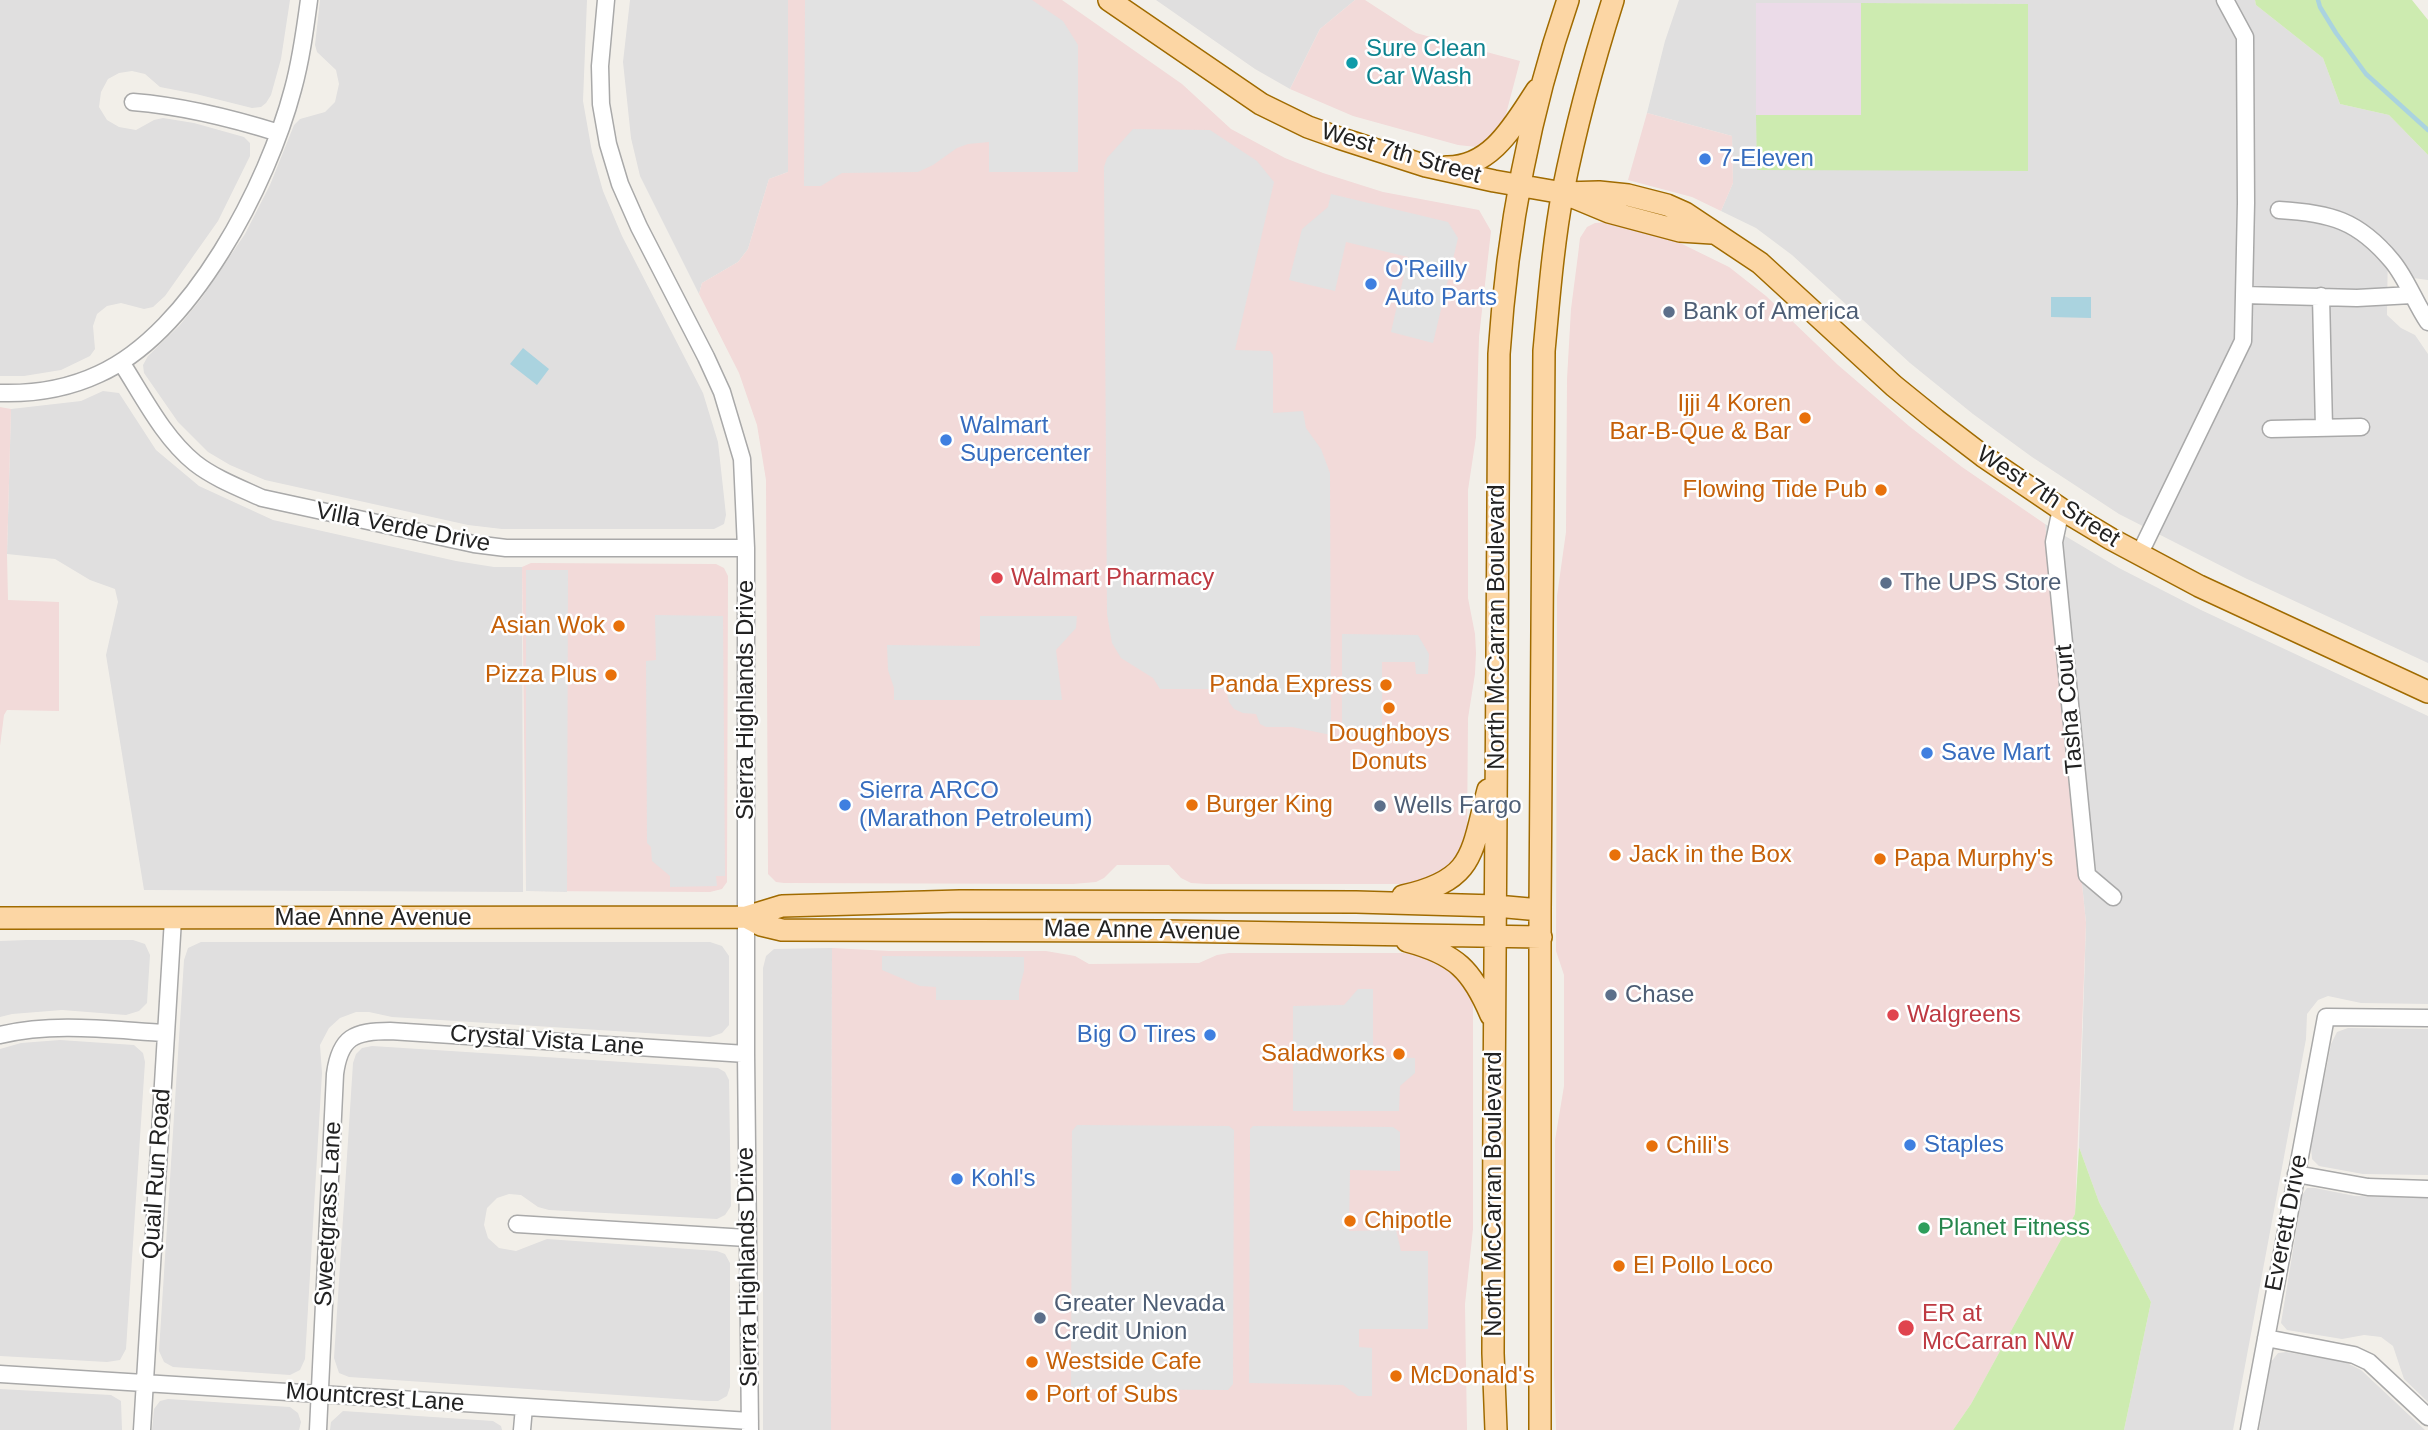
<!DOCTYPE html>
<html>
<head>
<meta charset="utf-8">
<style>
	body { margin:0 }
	canvas { display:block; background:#f2efe9 }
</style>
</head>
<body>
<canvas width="2428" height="1430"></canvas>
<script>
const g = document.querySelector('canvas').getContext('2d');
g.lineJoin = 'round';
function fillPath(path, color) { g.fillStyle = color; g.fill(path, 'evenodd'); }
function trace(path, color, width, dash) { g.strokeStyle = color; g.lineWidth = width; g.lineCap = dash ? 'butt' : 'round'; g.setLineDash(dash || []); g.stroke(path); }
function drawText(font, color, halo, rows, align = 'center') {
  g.font = font + ' Helvetica,sans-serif'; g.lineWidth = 5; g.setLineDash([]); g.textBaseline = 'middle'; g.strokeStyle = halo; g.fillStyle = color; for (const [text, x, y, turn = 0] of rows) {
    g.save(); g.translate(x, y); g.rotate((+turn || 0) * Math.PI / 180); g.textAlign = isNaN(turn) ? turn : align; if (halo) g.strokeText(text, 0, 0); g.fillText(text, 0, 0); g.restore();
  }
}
const residential = new Path2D(`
	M0 0H290L281 59 271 95 266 103 261 107 252 108 196 94 160 87 145 74 132 71 119 73 108 79 101 92 99 107 107 120 119 127 136 130 154 120 163 118 194 123 244 137 250 143V156L218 221 165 296 153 307 144 309 121 303 107 306 97 314 93 326 95 349 90 356 61 370 24 376H0Z
	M320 0H587L583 101 592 152 603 191 622 236 703 393 718 442 726 515 724 524 714 529H502L468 525 265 480 230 465 208 452 178 422 144 373 143 365 148 356 179 326 201 299 245 234 270 185 294 125 300 119 325 112 335 102 339 84 336 70 317 52 315 45Z
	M630 0H788V172L769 179 748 249 738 262 702 283 699 294 640 176 631 138 623 62Z
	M1156 0H1355L1320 29 1290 89 1255 69Z
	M1679 0H2255L2256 5 2323 58 2340 104 2389 115 2428 155V280L2413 278 2388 242 2387 315 2401 328 2415 335 2428 354V663L2245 578 2119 514 2032 457 1973 414 1910 363 1792 255 1756 228 1721 211 1733 183 1732 136 1647 113 1665 41ZM1756 3 2028 4 1757 170Z
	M103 391 119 393 156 450 199 486 273 520 456 561 494 567H522L523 892 144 890 106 655 118 602 115 589 90 580 55 559 7 554 11 409 81 401Z
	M2045 524 2119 568 2201 610 2428 716V1004L2361 1003 2328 996 2318 1000 2307 1014 2306 1039 2233 1430H2124L2151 1302 2099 1202 2079 1147 2086 923Z
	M27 940H133L145 944 150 955 147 1003 139 1011 126 1015 62 1010 12 1014 0 1017V941Z
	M201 942H710L722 946 729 956V1025L722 1033 710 1037 392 1017 369 1012H356L340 1018 329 1028 320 1045 322 1073 305 1359 300 1370 290 1375 173 1367 164 1362 159 1351 184 960 188 948Z
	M832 948 831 1430H763V968L766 956 774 949Z
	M2348 1028 2428 1029V1175L2363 1174 2319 1166 2312 1159 2311 1147 2331 1044 2337 1032Z
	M60 1040 134 1045 143 1053 145 1062 126 1349 120 1360 107 1362 0 1356V1049L21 1043Z
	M372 1046 718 1068 725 1072 729 1080 731 1206 725 1215 717 1219 549 1210 538 1207 521 1195 509 1194 497 1198 487 1208 484 1225 488 1238 499 1248 516 1251 547 1239 717 1251 725 1254 730 1263V1387L727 1396 718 1401H707L349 1377 339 1373 334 1358 353 1063 356 1054 362 1048Z
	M2307 1188H2315L2355 1196 2428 1198V1402L2404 1379 2393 1346 2381 1337 2364 1335 2342 1339 2287 1330 2281 1323 2302 1195Z
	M2286 1352 2345 1362 2361 1370 2425 1430H2259L2271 1362 2278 1353Z
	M0 1389 111 1395 121 1401 122 1430H0Z
	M168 1399 290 1407 298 1413 301 1422 299 1430H152L154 1409 160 1401Z
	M343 1411 493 1421 501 1426 502 1430H330L331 1422Z`);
const commercial = new Path2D(`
	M788 0H1062L1182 84 1231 129 1285 158 1323 173 1383 192 1479 210 1491 231 1479 337 1476 437 1468 490V598L1475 634 1476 653 1475 674 1468 718 1467 838 1466 847 1443 873 1419 882 1403 884H1207L1191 883 1181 878 1169 865H1117L1104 878 1096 882 1073 884 784 883 776 882 768 874 766 480 757 425 749 402 739 373 699 294 702 283 738 262 748 249 769 179 788 172Z
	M1355 0H1365L1416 33 1520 61 1506 114 1501 127 1488 141 1477 147 1458 145 1353 116 1290 89 1320 29Z
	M1647 113 1732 136 1733 183 1721 211 1692 197 1628 180Z
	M1607 222 1676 241 1729 267 1766 296 1838 365 1909 426 1962 467 2045 524 2086 923 2075 1214 1971 1404 1953 1430H1556L1554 1374 1555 1140 1564 1086V975L1556 951 1557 596 1566 532 1567 379 1571 309 1578 255 1580 238 1587 227 1595 223Z
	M0 407 11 409 7 554 8 600 59 602V711L7 710 4 715 0 746Z
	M531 563 716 564 724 568 728 576 727 882 722 889 710 892 526 891 522 567Z
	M832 948 889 951H1046L1075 956 1089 964 1199 963 1217 955 1229 953H1415L1428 956 1455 971 1471 994 1473 1006V1229L1465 1304 1467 1430H831Z`);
const industrial = new Path2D(`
	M1756 3H1861V115H1756Z`);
const grass = new Path2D(`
	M2255 0H2412L2428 20V155L2389 115 2340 104 2323 58 2256 5Z
	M1861 3 2028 4V171L1757 170 1756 115H1861Z
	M2079 1147 2099 1202 2151 1302 2124 1430H1953L1971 1404 2075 1214Z`);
const parking = new Path2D(`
	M805 0H1032L1063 21 1078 45V172H989V142L968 144 957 148 933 165 918 172 842 173 821 186H804Z
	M1133 129 1210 130 1257 161 1274 182 1235 350 1270 351 1273 355V413L1303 411 1306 428 1321 449 1330 473 1331 735 1292 727H1266L1260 724 1256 714 1243 713 1234 709 1229 702 1226 689H1160L1153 678 1121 658 1112 643 1107 614 1104 167 1107 158Z
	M1331 194 1448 222 1458 238 1433 343 1391 332 1408 257 1346 242 1335 291 1289 280 1302 229 1328 207Z
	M526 570H568L567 892 526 891Z
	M655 615 723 616 725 876H716L717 886 670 887V876L652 861 651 847 647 843 646 661 656 660Z
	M980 616H1077L1076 628 1056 650 1062 700H894V688L888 670 887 645 980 646Z
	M1342 634 1418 635 1429 654 1428 674H1416L1415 662H1382V735L1342 734Z
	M882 956 1024 957V971L1019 990V1000H936V987L920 986 882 970Z
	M1358 989H1373V1057L1415 1058V1073L1400 1086 1399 1111H1293V1006L1344 1005Z
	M1077 1125 1229 1126 1234 1130 1233 1384 1228 1390 1076 1389 1071 1386 1072 1131Z
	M1253 1126 1393 1127 1400 1132V1171L1350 1170 1349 1231 1396 1230 1401 1251H1428V1329H1359V1347L1372 1348V1396H1358L1343 1385 1249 1383 1250 1129Z`);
const water = new Path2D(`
	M2051 297H2091V318L2051 317Z
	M523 348 549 369 537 385 510 364Z`);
const stream = new Path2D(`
	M2318 0 2320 7 2336 33 2366 74 2428 130`);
const minor = new Path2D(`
	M606 0 600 66 601 104 608 144 620 184 639 227 706 357 722 392 742 459 746 548V1054L750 1430
	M133 102C183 106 231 118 279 133
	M2279 210C2330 213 2358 220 2392 261 2407 279 2415 303 2428 322
	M2244 295 2357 298 2412 295
	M2321 296 2324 428
	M121 362C143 396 163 437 195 463 214 478 240 488 262 498L474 544 506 548H746
	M0 393C34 394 67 389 99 374 192 332 268 184 293 89 301 60 305 30 309 0
	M2271 429 2361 427
	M2061 509 2054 542 2087 875 2113 897
	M2139 555 2243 341 2246 203 2245 37 2225 0
	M0 1035C55 1022 111 1030 166 1033
	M2296 1174 2368 1187 2428 1189
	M517 1224 747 1238
	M2266 1338 2354 1355 2369 1362 2428 1417
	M0 1374 750 1421
	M142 1430 173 919
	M318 1430 335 1074C340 1037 354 1031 390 1031L746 1054
	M522 1430 524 1407
	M2249 1430 2326 1017 2428 1018`);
const major = new Path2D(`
	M1109 0 1261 104 1308 127 1339 138 1426 166 1494 181 1563 193 1599 192 1628 195 1667 205 1685 213 1760 263 1894 386 1936 420 1983 456 2061 509 2111 539 2199 586 2428 692
	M1446 167C1492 168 1515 123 1537 90
	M1568 195 1609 212 1680 231 1712 233
	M1403 896C1475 880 1471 854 1488 790
	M746 917 761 925 782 930 1164 931 1541 937
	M0 918 746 917 782 906 960 901 1356 902 1496 906 1540 910
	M1407 941C1456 954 1472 970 1491 1015
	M1496 1430 1493 1353 1494 1111 1499 354C1507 234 1529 113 1568 0
	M1540 1430V910L1544 351C1549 298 1553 244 1563 191 1576 126 1593 63 1613 0`);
const markers = [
	[1352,63,7,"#0f9aa8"],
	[1705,159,7,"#3f7fe0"],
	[1371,284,7,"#3f7fe0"],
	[1669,312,7,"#5c6f8a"],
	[1805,418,7,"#e8710a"],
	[946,440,7,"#3f7fe0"],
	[1881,490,7,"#e8710a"],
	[997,578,7,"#e0444e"],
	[1886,583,7,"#5c6f8a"],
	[619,626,7,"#e8710a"],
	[611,675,7,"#e8710a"],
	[1386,685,7,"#e8710a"],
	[1389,708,7,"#e8710a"],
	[1927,753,7,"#3f7fe0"],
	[845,805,7,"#3f7fe0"],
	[1192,805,7,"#e8710a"],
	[1380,806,7,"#5c6f8a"],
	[1615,855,7,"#e8710a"],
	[1880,859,7,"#e8710a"],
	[1611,995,7,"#5c6f8a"],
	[1893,1015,7,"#e0444e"],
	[1210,1035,7,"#3f7fe0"],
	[1399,1054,7,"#e8710a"],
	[1910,1145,7,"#3f7fe0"],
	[1652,1146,7,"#e8710a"],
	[957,1179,7,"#3f7fe0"],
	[1350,1221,7,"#e8710a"],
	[1924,1228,7,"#2e9e5b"],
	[1619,1266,7,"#e8710a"],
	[1040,1318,7,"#5c6f8a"],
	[1906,1328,9,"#e0444e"],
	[1032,1362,7,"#e8710a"],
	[1396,1376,7,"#e8710a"],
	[1032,1395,7,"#e8710a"]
];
const cultureNames = [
	["Sure Clean",1366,49],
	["Car Wash",1366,77]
];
const streetNames = [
	["West 7th Street",1401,154,16],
	["West 7th Street",2048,497,33],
	["Villa Verde Drive",403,528,11],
	["North McCarran Boulevard",1497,627,-90],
	["Sierra Highlands Drive",746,700,-90],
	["Tasha Court",2070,709,-95],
	["Mae Anne Avenue",373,918],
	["Mae Anne Avenue",1142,931,1],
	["Crystal Vista Lane",547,1041,4],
	["Quail Run Road",157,1174,-86],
	["North McCarran Boulevard",1494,1194,-90],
	["Sweetgrass Lane",329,1214,-87],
	["Everett Drive",2287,1223,-79],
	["Sierra Highlands Drive",748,1267,-91],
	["Mountcrest Lane",375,1398,4]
];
const shopNames = [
	["7-Eleven",1719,159],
	["O'Reilly",1385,270],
	["Auto Parts",1385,298],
	["Walmart",960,426],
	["Supercenter",960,454],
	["Save Mart",1941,753],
	["Sierra ARCO",859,791],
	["(Marathon Petroleum)",859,819],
	["Big O Tires",1196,1035,"right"],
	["Staples",1924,1145],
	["Kohl's",971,1179]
];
const serviceNames = [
	["Bank of America",1683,312],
	["The UPS Store",1900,583],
	["Wells Fargo",1394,806],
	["Chase",1625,995],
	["Greater Nevada",1054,1304],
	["Credit Union",1054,1332]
];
const foodNames = [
	["Ijji 4 Koren",1791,404,"right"],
	["Bar-B-Que & Bar",1791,432,"right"],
	["Flowing Tide Pub",1867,490,"right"],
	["Asian Wok",605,626,"right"],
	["Pizza Plus",597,675,"right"],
	["Panda Express",1372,685,"right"],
	["Doughboys",1389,734,"center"],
	["Donuts",1389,762,"center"],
	["Burger King",1206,805],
	["Jack in the Box",1629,855],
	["Papa Murphy's",1894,859],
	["Saladworks",1385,1054,"right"],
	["Chili's",1666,1146],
	["Chipotle",1364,1221],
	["El Pollo Loco",1633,1266],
	["Westside Cafe",1046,1362],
	["McDonald's",1410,1376],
	["Port of Subs",1046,1395]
];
const healthNames = [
	["Walmart Pharmacy",1011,578],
	["Walgreens",1907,1015],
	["ER at",1922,1314],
	["McCarran NW",1922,1342]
];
const leisureNames = [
	["Planet Fitness",1938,1228]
];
fillPath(residential, '#e0dfdf');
fillPath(commercial, '#f2dad9');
fillPath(industrial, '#ebdbe8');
fillPath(grass, '#cdebb0');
fillPath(parking, '#e2e2e2');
fillPath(water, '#aad3df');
trace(stream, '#aad3df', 4.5);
trace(minor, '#a9a9a9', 19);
trace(major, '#a06b00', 24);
trace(minor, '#fff', 16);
trace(major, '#fcd6a4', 21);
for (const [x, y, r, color] of markers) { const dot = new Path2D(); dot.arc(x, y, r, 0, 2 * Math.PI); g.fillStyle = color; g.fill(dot); trace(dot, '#fff', 2.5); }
drawText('24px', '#0d838f', '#fff', cultureNames, 'left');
drawText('24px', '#222', '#fff', streetNames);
drawText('24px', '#366cbe', '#fff', shopNames, 'left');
drawText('24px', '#4e5e75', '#fff', serviceNames, 'left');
drawText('24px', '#c56008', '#fff', foodNames, 'left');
drawText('24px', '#be3a42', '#fff', healthNames, 'left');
drawText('24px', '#27864d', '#fff', leisureNames, 'left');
</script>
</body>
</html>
